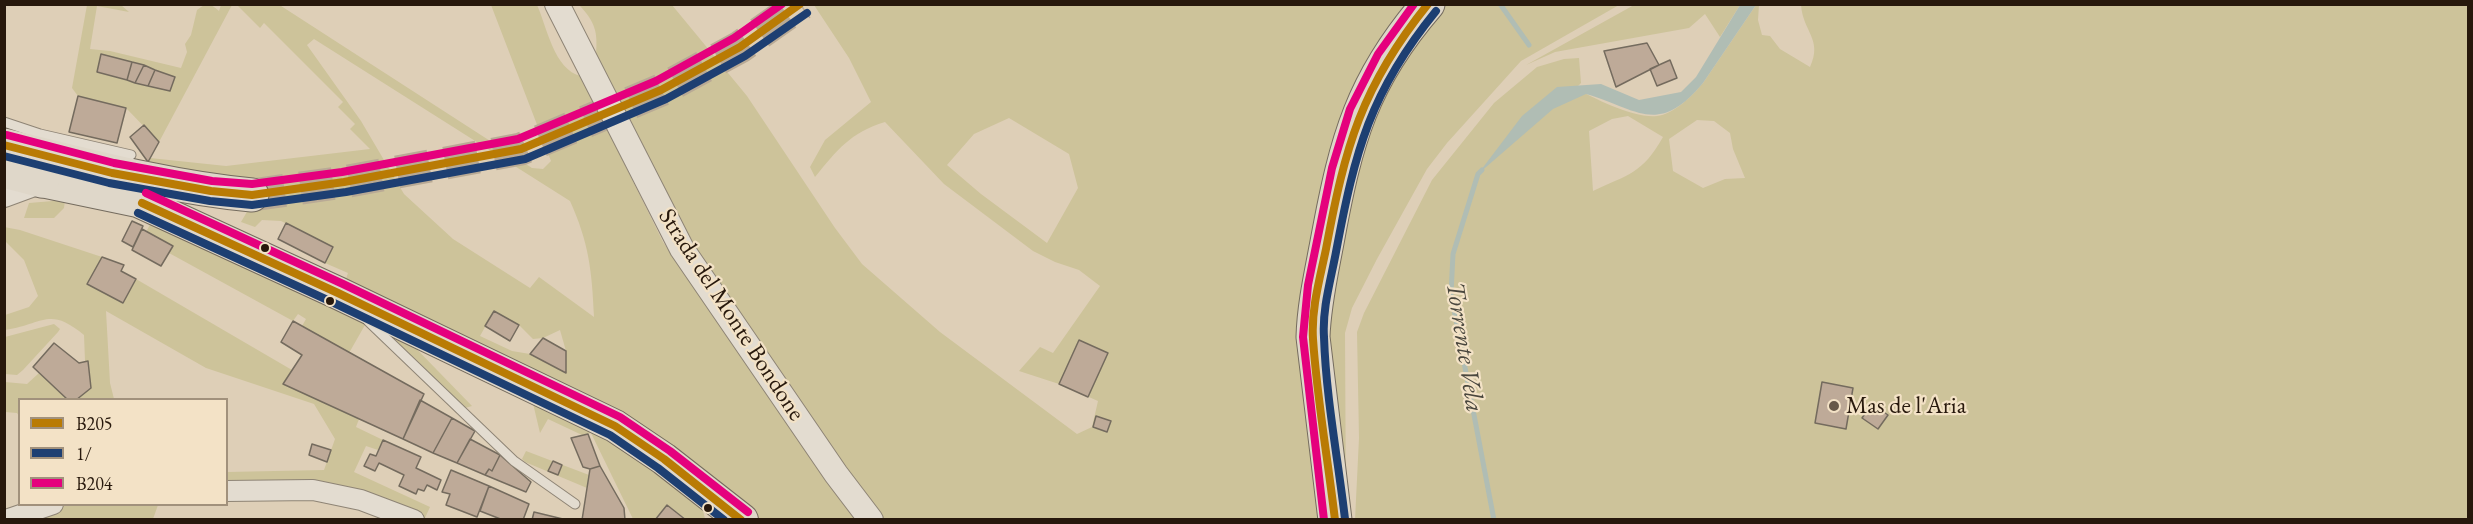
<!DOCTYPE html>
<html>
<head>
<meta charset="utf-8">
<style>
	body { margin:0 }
	#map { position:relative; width:2473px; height:524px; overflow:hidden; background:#decfb7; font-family:"EB Garamond",serif }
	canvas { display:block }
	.frame { position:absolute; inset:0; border:6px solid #27180c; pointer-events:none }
	.legend { position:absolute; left:18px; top:398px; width:210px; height:108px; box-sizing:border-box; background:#f3e2c6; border:2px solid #a1917c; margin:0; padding:8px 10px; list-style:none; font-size:18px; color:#27180c }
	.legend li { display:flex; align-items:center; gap:12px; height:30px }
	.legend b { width:30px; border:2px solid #a1917c }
</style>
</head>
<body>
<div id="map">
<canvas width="2473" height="524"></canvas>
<div class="frame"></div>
<ul class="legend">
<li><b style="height:8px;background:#b97b04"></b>B205</li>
<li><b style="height:8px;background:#1d3f72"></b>1/</li>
<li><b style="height:8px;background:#e5007d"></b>B204</li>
</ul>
</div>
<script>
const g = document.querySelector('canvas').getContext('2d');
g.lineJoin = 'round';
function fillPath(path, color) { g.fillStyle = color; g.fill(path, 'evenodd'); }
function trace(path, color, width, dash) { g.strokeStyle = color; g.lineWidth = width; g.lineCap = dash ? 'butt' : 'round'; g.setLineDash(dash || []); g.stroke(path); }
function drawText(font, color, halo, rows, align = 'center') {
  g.font = font + ' "EB Garamond",serif'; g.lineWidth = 4.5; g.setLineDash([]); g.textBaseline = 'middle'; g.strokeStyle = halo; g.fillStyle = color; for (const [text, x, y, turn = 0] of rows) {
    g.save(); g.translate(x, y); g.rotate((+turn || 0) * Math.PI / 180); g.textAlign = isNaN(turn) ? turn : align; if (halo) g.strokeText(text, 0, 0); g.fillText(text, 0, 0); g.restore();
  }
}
const green = new Path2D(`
	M278 4 532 168 543 169 551 161 491 5H537C547 27 554 70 581 76L663 242 747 365 862 519H759L666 446 343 287 348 273 325 263 333 247 281 221 262 220 255 227 241 222 251 205 144 169 150 158 226 166 370 149 350 129 355 124 338 107 343 102 264 23 260 28 237 5ZM314 39 570 201C589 243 592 271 594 317L539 277 530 288 453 239 404 194 361 121 307 45ZM494 311 519 325 533 339 543 338 560 330 566 351V372L530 354 512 351 480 336Z
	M87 5H121L129 12 97 6 90 49 110 51 181 68 187 52 185 44 191 35 197 10C206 3 210 3 219 11L221 5H232L159 142 126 108 78 96 72 88ZM102 54 170 91 97 72Z
	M579 5H672L747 96 835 228 862 264 940 332 1077 434 1092 427 1098 401 1059 384 1019 371 1040 347 1053 353 1100 286 1079 270 1055 262 1033 251 944 184 885 122C850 133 838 149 815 177L810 167 825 140 871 102 849 58 814 5H1418L1332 171 1325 519H883L711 278 666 203 596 55C598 31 595 22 579 5ZM1009 118 1069 154 1078 188 1047 243 981 194 947 165 974 134Z
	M1445 5H1619L1521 61 1447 143 1427 169 1377 259 1352 308 1345 333 1346 519 1325 347 1335 258 1376 101 1428 21Z
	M1634 5H1740L1720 37 1705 14 1689 28 1555 52 1526 65Z
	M1756 5H1759L1758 20 1762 35 1770 36 1780 49 1810 67C1823 39 1803 32 1801 5H2468V519L1355 520 1359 438 1357 332 1364 313 1432 180 1494 103 1537 67 1564 59 1579 58 1581 83 1576 88C1594 99 1636 119 1657 116 1673 115 1693 95 1703 83ZM1628 116 1663 137C1642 174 1629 174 1593 191L1589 131 1612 119ZM1697 120 1714 121 1730 133 1733 149 1745 178 1725 179 1703 188 1673 171 1669 139Z
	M65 200 64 208 54 218H24L29 203Z
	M153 219 349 310 365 325 349 353 302 326 306 319 298 314 293 321 169 253 173 246 146 232Z
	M4 227 20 230 102 257 88 284 123 303 136 279 292 370 283 384 359 419 356 427 383 440 378 450 366 446 354 472 430 507 425 518 352 491 227 485V472L324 470 335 439 314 404 206 368 106 311 110 383 114 399H76L91 388 88 361H85L84 335C49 306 44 324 5 330V315L29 307 38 296 24 260 5 241Z
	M373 319 401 333 472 406 465 408Z
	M54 324 60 329 58 332 23 370 17 375 5 374V337Z
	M39 373 68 399 20 400 19 416 17 413 5 412V382L27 384Z
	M531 395 602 429 701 501 705 519H686L667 505 655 519H633L591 433 582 435 548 419 540 433Z
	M526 451 589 475 587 488 525 462 522 459Z
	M65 505H158L153 519 17 520Z`);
const water = new Path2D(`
	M1740 5H1756L1703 83C1658 137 1638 109 1586 94L1553 109 1478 174 1522 116 1557 87 1601 84 1639 100 1681 92 1696 77Z`);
const stream = new Path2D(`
	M1500 4 1529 45
	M1482 170 1478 174 1453 254 1451 294 1494 520`);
const building = new Path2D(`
	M1647 43 1659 65 1616 87 1604 51Z
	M101 54 132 62 127 80 97 72Z
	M1670 60 1677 78 1657 86 1650 69Z
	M132 62 144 65 135 83 127 80Z
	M144 65 155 70 148 86 135 83Z
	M155 70 175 77 170 91 148 86Z
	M78 96 126 108 117 143 69 132Z
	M144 125 159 142 148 162 130 137Z
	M132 221 143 226 133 247 122 241Z
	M286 223 333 247 325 263 278 239Z
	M142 229 173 246 161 266 132 250Z
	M102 257 124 265 121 271 136 279 123 303 87 284Z
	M494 311 519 325 510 341 485 326Z
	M293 321 424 394 403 439 283 384 302 355 281 342Z
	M543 338 566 351V373L530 354Z
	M1079 340 1108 353 1088 397 1059 384Z
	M54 343 79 363 88 361 91 388 76 400H68L33 367Z
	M1822 382 1853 388 1846 429 1815 423Z
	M420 400 452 418 433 453 403 439Z
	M1872 404 1888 415 1878 429 1862 418Z
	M1096 416 1111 421 1107 432 1093 427Z
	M452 418 475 431 457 463 433 453Z
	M588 434 600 466 590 469 583 467 571 438Z
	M470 439 500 455 492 471 489 469 485 475 457 463Z
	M383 440 421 457 416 468 441 480 437 490 427 485 424 491 418 489 416 494 399 486 404 475 379 463 375 471 364 466 370 454 376 456Z
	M312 444 331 450 327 462 309 455Z
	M500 455 531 482 526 492 485 475 489 469 492 471Z
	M553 461 562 465 558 475 548 471Z
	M600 466 624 508 625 520H582L590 469Z
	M451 470 489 486 477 517 446 505 450 494 442 492Z
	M489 486 529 504 523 520H503L480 511Z
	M667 505 686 520H655Z
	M534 512 567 520H532Z`);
const trunkTunnel = new Path2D(`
	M252 195 344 182 521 149 661 90 740 47 801 4`);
const service = new Path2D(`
	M4 122 40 134 131 155
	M368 321 514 461 575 504`);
const minor = new Path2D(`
	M226 491 313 490 361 500 414 520
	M6 520 53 504`);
const tertiary = new Path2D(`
	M557 4 682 249 836 474 871 520
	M4 195 42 181`);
const primary = new Path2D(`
	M42 181 138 201 338 293 615 426 664 459 742 520`);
const trunk = new Path2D(`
	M4 145C87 165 167 187 252 195
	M4 171 42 181
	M1335 520 1313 337C1314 303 1322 270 1328 237 1346 140 1362 80 1428 4`);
const bus1 = new Path2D(`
	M4 145 112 173 211 191 252 195 344 182 521 149 661 90 740 47 800 4
	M142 203 338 293 615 426 664 459 741 520
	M1335 520C1328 460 1317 399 1313 339 1311 309 1320 278 1326 249 1345 147 1361 87 1428 4`);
const bus2 = new Path2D(`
	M4 156 109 183 210 201 252 205 346 192 525 159 666 99 745 56 807 13
	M138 213 334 303 610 435 658 468 724 520
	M1345 519C1338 459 1326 398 1324 337 1322 309 1331 279 1336 252 1355 151 1370 92 1436 11`);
const bus3 = new Path2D(`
	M7 135 114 163 212 181 252 184 342 172 518 139 656 81 734 38 782 4
	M146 193 343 284 620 417 670 451 748 512
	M1324 520 1303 337 1308 285 1332 168 1350 109 1378 54 1414 4`);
const markers = [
	[265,248,5,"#27180c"],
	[330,301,5,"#27180c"],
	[1834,406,6,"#675848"],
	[708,508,5,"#27180c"]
];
const streetNames = [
	["Strada del Monte Bondone",731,315,57]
];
const poiNames = [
	["Mas de l'Aria",1846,406]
];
const waterNames = [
	["Torrente Vela",1464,347,81]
];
fillPath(green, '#cdc39a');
fillPath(water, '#b0bdb4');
trace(stream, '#b0bdb4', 5);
fillPath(building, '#beaa98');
trace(building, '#746b5e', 1.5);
trace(trunkTunnel, '#b9aa95', 33, [33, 16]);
trace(service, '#8e8475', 11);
trace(minor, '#8e8475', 22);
trace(tertiary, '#8e8475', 26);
trace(primary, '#746b5e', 34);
trace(trunk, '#746b5e', 35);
trace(service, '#e3dcd0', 9);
trace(minor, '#e3dcd0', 20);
trace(tertiary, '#e3dcd0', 24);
trace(primary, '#dfd7c9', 32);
trace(trunk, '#dfd7c9', 33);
trace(bus1, '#b97b04', 8);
trace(bus2, '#1d3f72', 8);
trace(bus3, '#e5007d', 8);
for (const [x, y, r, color] of markers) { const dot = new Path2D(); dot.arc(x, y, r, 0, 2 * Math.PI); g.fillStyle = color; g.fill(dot); trace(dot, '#f3e2c6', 2); }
drawText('24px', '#27180c', '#f3e2c6', streetNames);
drawText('24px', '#27180c', '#f3e2c6', poiNames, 'left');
drawText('italic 26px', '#4a473e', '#f3e2c6', waterNames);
</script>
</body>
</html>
